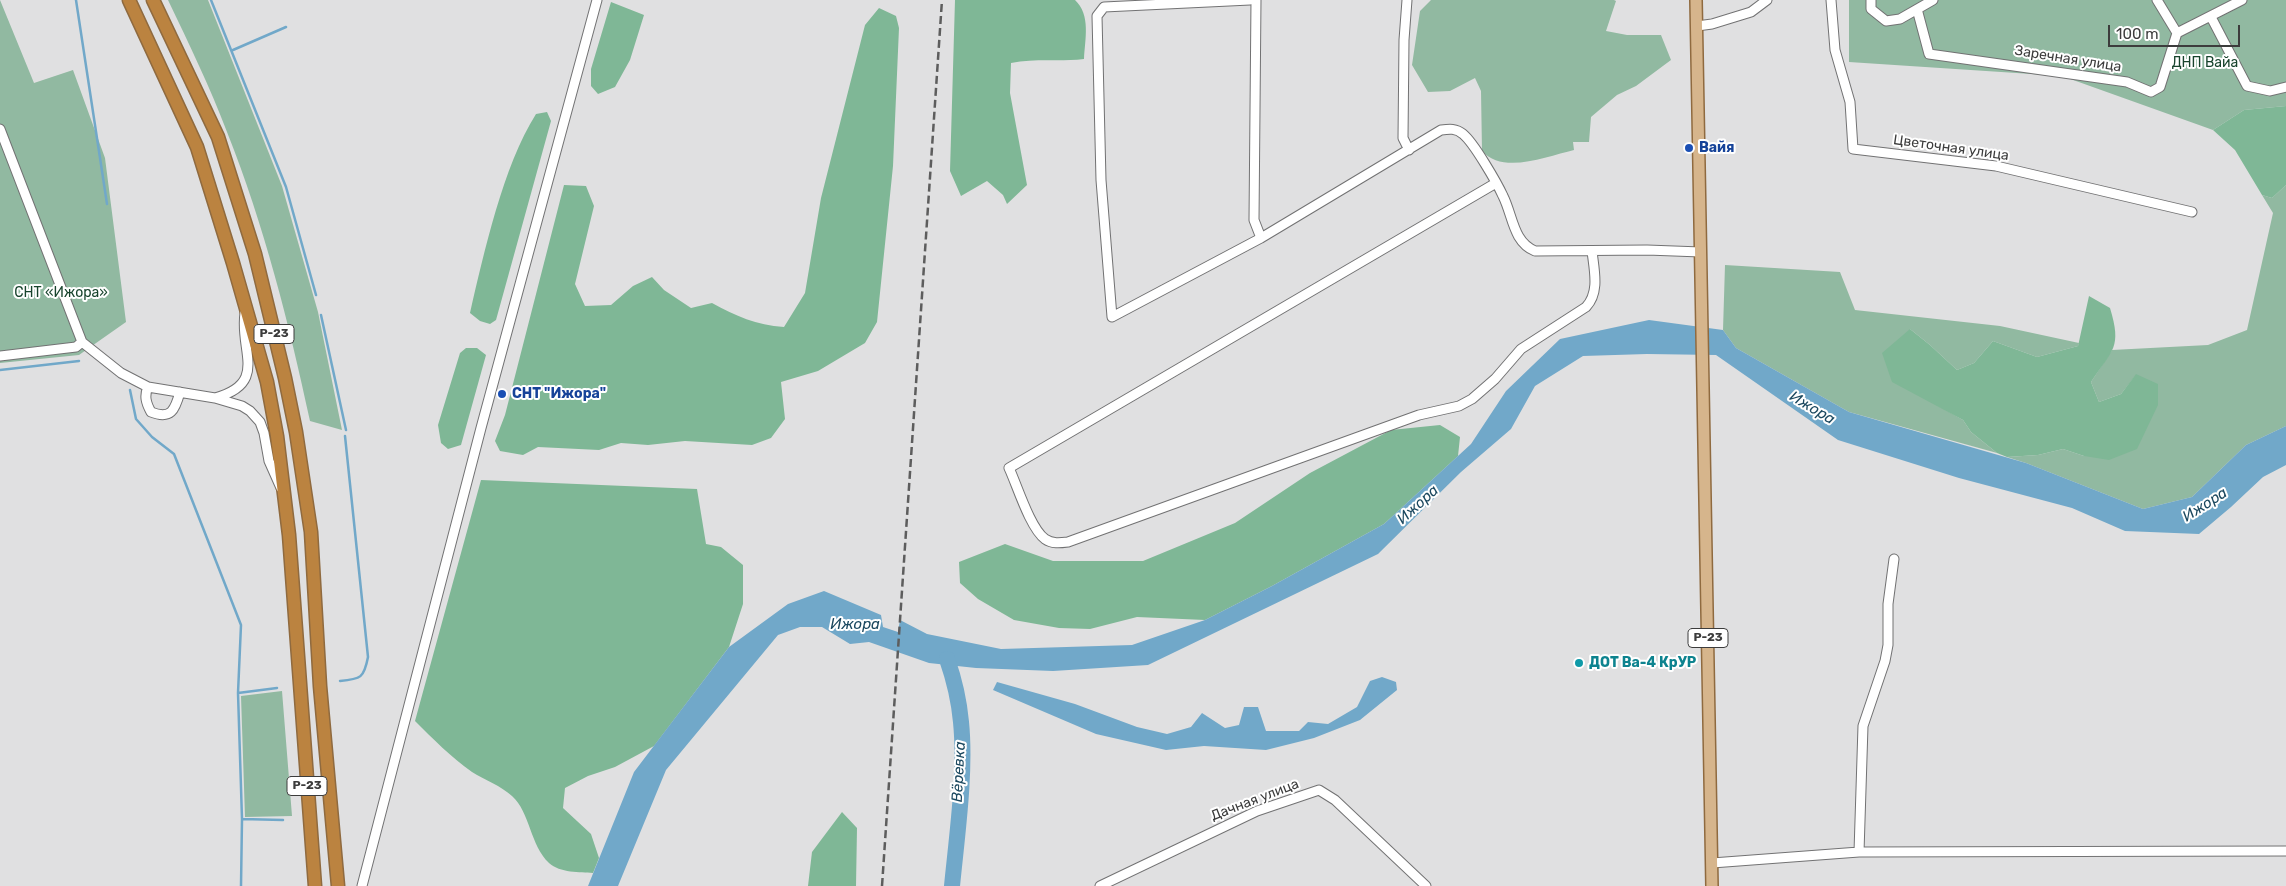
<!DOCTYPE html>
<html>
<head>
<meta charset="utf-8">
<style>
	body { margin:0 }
	#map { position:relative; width:2286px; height:886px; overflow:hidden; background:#e0e0e1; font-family:Rubik,sans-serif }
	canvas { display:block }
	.scale { position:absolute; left:2108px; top:25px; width:132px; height:22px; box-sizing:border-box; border:2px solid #3c3c3c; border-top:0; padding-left:6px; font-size:15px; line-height:18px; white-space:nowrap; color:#3c3c3c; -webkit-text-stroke:4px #fff; paint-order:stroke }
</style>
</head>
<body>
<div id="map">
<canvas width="2286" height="886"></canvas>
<div class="scale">100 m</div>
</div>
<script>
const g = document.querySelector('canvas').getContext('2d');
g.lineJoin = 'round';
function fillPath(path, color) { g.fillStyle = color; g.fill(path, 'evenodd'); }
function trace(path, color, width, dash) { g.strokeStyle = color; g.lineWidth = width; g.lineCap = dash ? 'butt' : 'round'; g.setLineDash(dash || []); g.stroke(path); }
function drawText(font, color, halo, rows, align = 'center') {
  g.font = font + ' Rubik,sans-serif'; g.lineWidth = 4; g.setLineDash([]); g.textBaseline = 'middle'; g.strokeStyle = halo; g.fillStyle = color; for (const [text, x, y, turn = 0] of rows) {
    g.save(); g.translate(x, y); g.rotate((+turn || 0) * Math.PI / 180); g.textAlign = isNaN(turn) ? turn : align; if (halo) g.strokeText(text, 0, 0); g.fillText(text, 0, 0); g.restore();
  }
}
const green = new Path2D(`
	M0 0 34 83 73 70 105 158 126 322 79 355 0 363Z
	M168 0H208L282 186 318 312 342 430 310 421C289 323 264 225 227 132 210 87 189 44 168 0Z
	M1431 0H1614L1616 1 1606 31 1627 35H1661L1671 60 1636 86 1617 95 1591 117 1589 142H1573L1574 150C1548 156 1503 175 1482 151L1481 91 1475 78 1450 91 1428 92 1412 65 1420 11Z
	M1849 0H2286V106L2244 110 2213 130 2062 76 1849 62Z
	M2286 185V426L2246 445 2192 497 2143 509 2026 463 2007 457 2038 455 2063 449 2084 456 2136 375 2121 394 2099 402 2091 382 2112 350 2208 345 2247 330 2273 213 2262 195 2272 198Z
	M1725 265 1840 272 1855 310 2000 326 2079 343 2078 346 2037 357 1993 341 1974 363 1957 370 1930 345 1910 329 1930 401 1963 420 1971 432 1997 453 1849 412 1736 348 1723 330Z
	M282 691 292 816 245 817 241 696Z`);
const forest = new Path2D(`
	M955 0H1075C1091 15 1085 39 1084 59 1060 62 1035 58 1011 63L1010 93 1027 185 1007 204 1003 195 987 181 961 196 950 171Z
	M611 2 644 15 630 60 615 87 598 94 591 86V69Z
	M879 8 896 16 899 28 893 166 877 322 865 343 818 371 781 382 785 419 771 438 752 445 685 441 648 445 621 443 599 450 538 447 523 455 500 451 495 441 505 415 564 185 586 186 594 206 575 284 585 306 611 305 633 286 652 277 664 290 691 308 712 303C736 316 756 325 784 327L805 293 821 198 865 25Z
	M2286 106V185L2272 198 2262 195 2235 150 2213 130 2244 110Z
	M547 112 551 121 496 320 490 324 480 321 470 313C484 253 503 166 536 114Z
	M2089 296 2110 308C2122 348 2113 349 2091 382L2099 402 2121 394 2136 374 2158 384V405L2137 449 2109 460 2084 456 2063 449 2038 455 2007 457 1997 453 1971 432 1963 420 1892 382 1882 353 1910 329 1930 345 1957 370 1974 363 1993 341 2037 357 2078 346Z
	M466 348H477L486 355 461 445 448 449 441 443 438 425 460 353Z
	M1440 425 1460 437 1458 456 1384 524 1272 586 1205 620 1137 617 1090 629 1059 628 1014 620 978 599 960 583 959 562 1005 544 1053 561H1143L1235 523 1310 473 1391 430Z
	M481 480 697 489 706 544 721 547 743 565V604L729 647 654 746 615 767 588 776 565 788 563 808 591 834 599 858 593 873C580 872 560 873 549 863 530 845 530 812 512 796 501 786 485 780 472 772 451 757 433 739 415 721Z
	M842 812 857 828 856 886H808L812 852Z`);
const water = new Path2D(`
	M1649 320 1723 330 1736 348 1849 412 2026 463 2143 509 2192 497 2246 445 2286 426V465L2263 477 2231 507 2199 534 2125 531 2072 508 1959 478 1838 440 1716 355 1647 354 1583 356 1535 386 1511 429 1461 472 1378 554 1148 665 1053 671 976 668 929 663 869 642 850 644 822 627H800L778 635 666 770 618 886H588L634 772 729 647 788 604 824 591 881 615 883 627 898 632 900 620 927 634 1001 649 1132 645 1205 620 1272 586 1384 524 1471 444 1506 391 1560 339Z
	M1382 677 1396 682 1397 690 1360 720 1314 738 1266 750 1204 746 1166 750 1096 734 993 690 997 682 1075 704 1137 727 1167 734 1191 727 1202 713 1225 728 1239 725 1244 707H1258L1266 731H1299L1308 722 1328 724 1357 707 1370 681Z`);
const stream = new Path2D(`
	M76 0 107 204
	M211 0 286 187 316 295
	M233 50 286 27
	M321 315 346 430
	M0 370 79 361
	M130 390 136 419 152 437 174 454 241 625 238 693
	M340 681C361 679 364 678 368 657L345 436
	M242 819 283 820
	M241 886 242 819 238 693 277 688`);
const river = new Path2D(`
	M947 659C954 679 959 700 961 722 966 772 957 835 952 886`);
const minor = new Path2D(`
	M1250 0 1104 7 1097 16 1101 180 1112 317 1261 238
	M1256 0 1254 220 1261 238 1441 130C1449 129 1456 128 1463 134 1474 143 1497 183 1503 196 1513 216 1513 242 1535 251L1647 250 1701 252
	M1407 0 1404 40 1403 138 1409 150
	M1831 0 1835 50 1850 102 1853 149 1996 166 2192 212
	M1871 0V9L1886 21 1900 19 1933 0
	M2157 0 2177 33
	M1917 9 1929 54 2127 82 2151 92 2160 87 2177 33 2242 0
	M2211 17 2247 86 2270 91 2286 87
	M1697 26 1712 24 1751 12 1767 0
	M0 129 82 342 121 373 148 387 215 398 242 406 250 411 260 422 264 433 269 461 281 488
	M1496 183 1009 468C1017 485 1030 528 1045 539 1052 544 1060 543 1068 542L1419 415 1459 406 1472 399 1495 379 1521 349 1586 307C1600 292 1594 270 1592 251
	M0 356 76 347 82 342
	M148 387C144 396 146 403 151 412 171 420 175 410 180 392
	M215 398C269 383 239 351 245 313
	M1859 852 1863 726 1885 661 1888 645V604L1894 559
	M1712 863 1859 852 2286 851
	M362 886 481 428 597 0
	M1100 886 1257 811 1319 790 1335 800 1426 886`);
const major = new Path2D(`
	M1696 0 1712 886`);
const highway = new Path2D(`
	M129 0 197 147 233 263 267 382 277 436 289 535 315 886
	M153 0 218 137 255 254 285 378 296 432 311 532 320 686 338 886`);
const rail = new Path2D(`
	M882 886 942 0`);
const markers = [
	[1689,148,5,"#1a4fb4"],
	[502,394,5,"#1a4fb4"],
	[1579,663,5,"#0f9aa8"]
];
const shields = [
	[274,334,40],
	[1708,638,40],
	[307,786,40]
];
const shieldNames = [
	["Р-23",274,334],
	["Р-23",1708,638],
	["Р-23",307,786]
];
const streetNames = [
	["Заречная улица",2068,59,9],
	["Цветочная улица",1951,148,8],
	["Дачная улица",1255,800,-21]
];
const parkNames = [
	["ДНП Вайа",2205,63],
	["СНТ «Ижора»",61,293]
];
const transitNames = [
	["Вайя",1699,148],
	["СНТ \"Ижора\"",512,394]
];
const cultureNames = [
	["ДОТ Ва-4 КрУР",1589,663]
];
const waterNames = [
	["Ижора",1812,408,31],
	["Ижора",1418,505,-42],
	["Ижора",2205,505,-33],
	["Ижора",855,625],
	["Вёревка",959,772,-87]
];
fillPath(green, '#91b9a1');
fillPath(forest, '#7fb796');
fillPath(water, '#71a8c9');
trace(stream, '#71a8c9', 2.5);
trace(river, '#71a8c9', 16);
trace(minor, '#727273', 11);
trace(major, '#8f6a3f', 14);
trace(highway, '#8f6a3f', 15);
trace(minor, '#fff', 9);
trace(major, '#d6b58c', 11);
trace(highway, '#bb8340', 12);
trace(rail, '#5d5d5d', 2.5, [8, 4]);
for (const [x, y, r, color] of markers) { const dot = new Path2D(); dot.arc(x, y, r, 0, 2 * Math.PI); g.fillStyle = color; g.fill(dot); trace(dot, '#fff', 2); }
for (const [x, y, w] of shields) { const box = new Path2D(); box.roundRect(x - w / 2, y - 9.5, w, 19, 4); g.fillStyle = '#fff'; g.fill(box); trace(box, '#3c3c3c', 1); }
drawText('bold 12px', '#3c3c3c', null, shieldNames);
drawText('14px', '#3c3c3c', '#fff', streetNames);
drawText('14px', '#18442d', '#fff', parkNames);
drawText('bold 14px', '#164399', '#fff', transitNames, 'left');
drawText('bold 14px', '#0d838f', '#fff', cultureNames, 'left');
drawText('italic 15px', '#1b485f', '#fff', waterNames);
</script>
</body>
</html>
